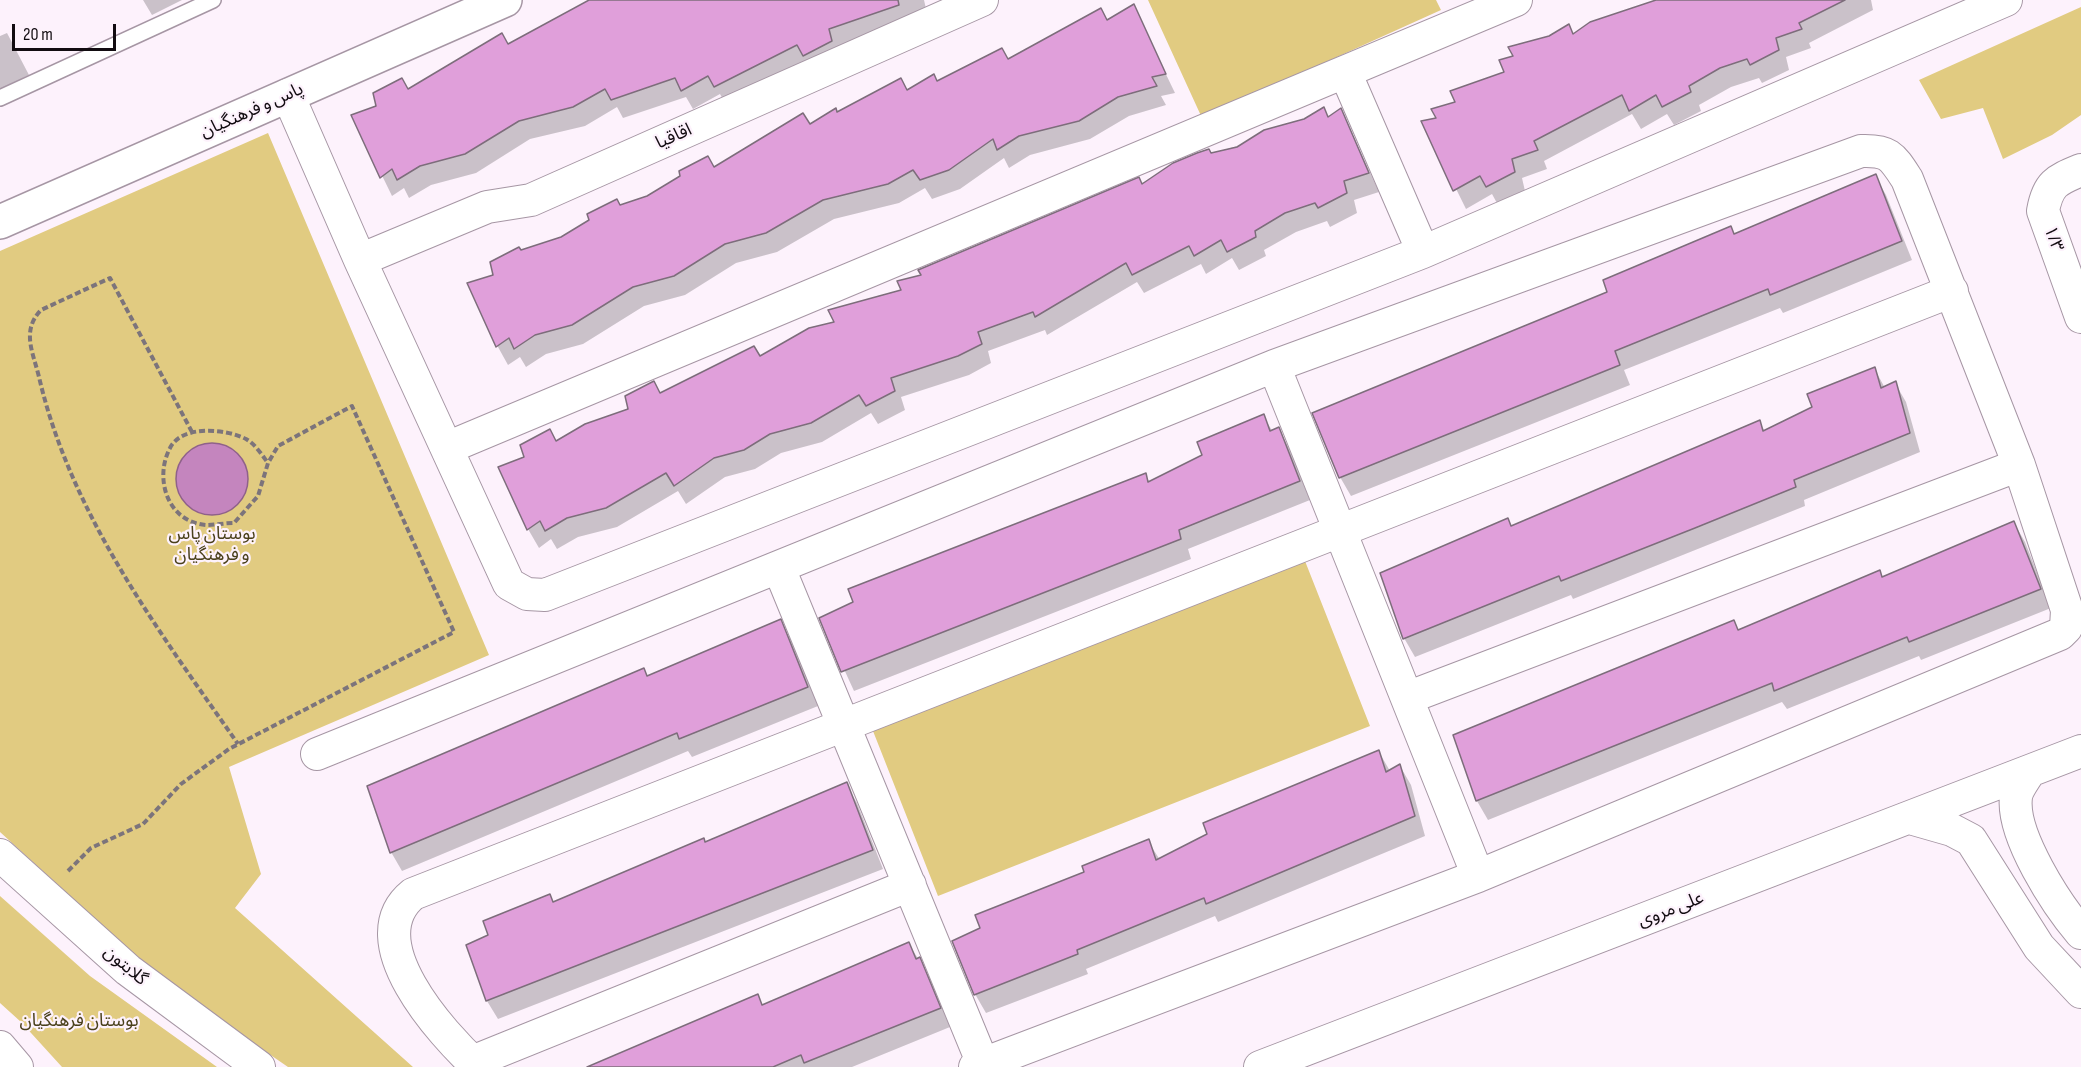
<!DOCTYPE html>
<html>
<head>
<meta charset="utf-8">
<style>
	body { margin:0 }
	#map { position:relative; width:2081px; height:1067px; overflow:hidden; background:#fdf2fc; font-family:"Sofia Sans Condensed",sans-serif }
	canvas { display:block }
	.scale { position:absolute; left:12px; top:24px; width:104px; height:27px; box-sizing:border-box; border:3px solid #120c11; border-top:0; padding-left:8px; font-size:18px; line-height:21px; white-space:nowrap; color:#120c11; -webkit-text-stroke:4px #fdf2fc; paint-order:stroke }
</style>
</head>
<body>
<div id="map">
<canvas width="2081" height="1067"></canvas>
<div class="scale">20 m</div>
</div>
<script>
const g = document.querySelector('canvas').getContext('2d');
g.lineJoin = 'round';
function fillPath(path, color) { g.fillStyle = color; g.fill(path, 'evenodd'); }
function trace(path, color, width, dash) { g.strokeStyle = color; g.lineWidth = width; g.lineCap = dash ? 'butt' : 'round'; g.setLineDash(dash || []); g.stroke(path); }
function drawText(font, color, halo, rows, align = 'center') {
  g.font = font + ' "Sofia Sans Condensed","Noto Sans Arabic",sans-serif'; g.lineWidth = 4.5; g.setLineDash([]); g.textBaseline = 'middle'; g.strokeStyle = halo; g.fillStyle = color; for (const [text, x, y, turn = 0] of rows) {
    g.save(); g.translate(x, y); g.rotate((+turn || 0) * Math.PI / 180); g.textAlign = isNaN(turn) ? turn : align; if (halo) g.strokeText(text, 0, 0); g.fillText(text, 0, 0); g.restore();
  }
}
const green = new Path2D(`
	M1148 0H1436L1441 10 1202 118Z
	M2081 7V115L2052 135 2003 159 1983 108 1941 119 1919 80Z
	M268 133 489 655 229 767 261 874 235 908 413 1067H288L163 981 0 832V251Z
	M1305 561 1370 726 938 896 873 731Z
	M0 896 90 976 217 1067H62L21 1022 0 1003Z`);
const water = new Path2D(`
	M176 479a36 36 0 1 1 72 0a36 36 0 1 1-72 0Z`);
const shadow = new Path2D(`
	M143 0H182L152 15Z
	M592 0H924L927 13 726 105 720 94 693 109 686 97 623 118 617 107 585 126 530 139 476 173 431 185 409 198 404 188 392 196 353 116 508 46Z
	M1678 0H1871L1873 10 1809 43 1811 48 1786 57 1789 70 1762 83 1759 78 1731 87 1699 105 1701 111 1674 125 1667 114 1641 129 1632 114 1544 161 1547 169 1522 178 1525 191 1498 205 1492 194 1466 209 1423 122 1438 119 1457 103 1506 73 1515 57 1568 26 1574 35Z
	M1133 6 1175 93 1161 96 1166 105 1129 116 1090 139 1030 155 1009 168 1004 158 960 189 932 199 925 188 899 203 834 219 777 252 736 263 685 295 644 306 583 344 546 354 526 367 520 357 508 365 498 347 469 284 495 276 520 252 562 238 620 207 714 169 837 113 1008 60 1107 21Z
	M7 33 29 75 0 89V36Z
	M1341 110 1379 192 1354 200 1357 213 1330 227 1327 221 1296 232 1264 250 1266 256 1239 270 1232 258 1206 274 1201 264 1144 293 1137 282 1047 335 1045 330 988 351 991 363 969 375 901 397 905 410 878 424 871 413 822 442 781 453 755 469 725 477 686 504 678 491 617 527 578 537 557 549 551 539 539 548 528 529 501 467 660 394 759 358 903 291 923 276 1210 154 1329 119Z
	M1875 176 1886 195 1912 260 1783 313 1780 308 1624 370 1630 385 1351 496 1340 477 1314 414 1609 293Z
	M1874 368 1885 388 1895 383 1906 402 1920 452 1804 500 1805 506 1573 599 1571 595 1415 657 1404 638 1508 520 1512 527 1760 422 1765 432 1814 408Z
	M1263 416 1273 432 1279 429 1289 448 1310 500 1188 549 1191 559 854 691 821 619 1145 475 1150 483 1204 455Z
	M2014 523 2025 542 2051 608 1921 660 1919 656 1787 709 1782 702 1488 820 1477 801 1455 736 1883 578Z
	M780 621 791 640 818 706 692 757 688 751 402 871 391 852 648 678Z
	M1379 752 1390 771 1400 766 1411 785 1425 836 1218 922 1215 916 1086 969 1088 974 986 1013 975 994 1086 872 1148 841 1160 860Z
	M846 784 857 803 883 869 498 1019 487 1001 468 946 490 936 550 896 554 904Z
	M909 944 930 978 950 1027 852 1067H637L757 996 763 1006Z`);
const building = new Path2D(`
	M589 0H898L899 5 829 29 832 41 803 56 797 45 714 87 708 76 681 91 675 78 611 100 605 89 573 107 519 121 465 154 420 166 397 180 392 169 380 178 351 115 376 106 373 93 402 78 408 89 502 33 508 44Z
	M1656 0H1845L1799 23 1802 29 1776 38 1779 50 1750 65 1747 59 1720 68 1689 86 1691 92 1662 107 1656 95 1629 111 1622 95 1534 141 1538 150 1512 159 1515 172 1486 187 1480 176 1453 191 1421 121 1436 118 1431 109 1455 102 1450 91 1504 72 1499 60 1513 56 1508 47 1549 36 1569 24 1573 34 1590 22Z
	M1134 4 1166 74 1152 77 1157 86 1118 97 1079 121 1019 136 997 150 993 139 949 170 920 180 913 170 888 184 823 200 766 233 725 244 674 276 633 287 572 325 535 335 514 349 509 338 496 347 467 283 493 275 490 262 519 247 521 250 561 237 589 220 587 214 617 199 620 205 647 196 680 176 679 171 708 156 714 167 803 113 810 124 836 108 837 112 901 78 907 90 934 74 937 81 1002 48 1008 59 1101 8 1107 20Z
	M1324 107 1328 117 1341 108 1369 173 1344 181 1347 193 1318 208 1315 203 1285 213 1255 231 1256 237 1227 252 1221 240 1194 256 1189 246 1132 275 1126 263 1035 317 1033 312 978 332 982 344 958 356 891 378 895 391 866 406 859 395 811 423 770 434 744 450 714 458 674 486 666 473 606 508 567 518 545 531 540 521 527 530 498 467 524 457 520 445 550 429 556 441 585 424 628 409 625 396 654 381 660 393 754 346 760 356 809 328 834 322 828 310 901 290 897 281 921 275 918 270 1139 177 1142 184 1173 163 1197 153 1209 149 1211 153 1237 147 1264 130 1304 119Z
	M1876 174 1902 241 1770 295 1768 289 1615 351 1620 365 1339 478 1312 413 1607 292 1603 280 1731 226 1734 234Z
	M1875 367 1881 388 1896 381 1910 433 1794 480 1796 487 1695 528 1561 581 1559 576 1403 639 1380 573 1508 518 1511 526 1760 420 1763 431 1812 407 1807 394Z
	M1264 414 1270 431 1279 427 1300 481 1179 530 1181 539 841 672 819 618 853 602 848 589 1146 473 1148 482 1202 455 1197 442Z
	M2014 521 2041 589 1909 642 1907 637 1774 691 1772 683 1476 801 1453 735 1734 620 1738 630 1880 570 1882 577Z
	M781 619 808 687 679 739 677 733 390 853 367 786 644 668 647 676Z
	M1379 750 1386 772 1400 764 1415 816 1206 904 1204 898 1077 950 1078 954 974 995 952 941 980 928 975 915 1084 872 1082 866 1149 839 1156 860 1207 834 1203 823Z
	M847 782 873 850 486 1001 466 945 488 935 483 921 550 894 553 902 704 838 705 842Z
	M909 942 916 959 920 957 941 1008 804 1063 801 1055 773 1067H587L758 994 762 1005Z`);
const path = new Path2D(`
	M192 432 110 278 41 310C21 331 33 352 39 377 71 515 159 631 238 744
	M68 871 91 848 143 824 181 784 229 749 454 632 352 406 278 446 268 463 258 496 234 523C225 523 215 525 206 525 167 522 154 478 170 448 182 424 227 429 246 439 255 444 262 455 268 463`);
const service = new Path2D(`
	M0 98 213 0`);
const minor = new Path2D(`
	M1345 72 1423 252
	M288 95 360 260 509 584 527 594 545 595 1423 252 2006 0
	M2081 170C2057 180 2048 183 2043 211L2081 317
	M360 260 487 207 531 200 982 0
	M1274 366 1478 876
	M447 448 1516 0
	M779 568 983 1064
	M1407 698 2019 465
	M317 754 1274 366 1861 151C1889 150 1892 156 1907 179L2019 465 2067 610 2066 628 2060 634 1478 876 975 1067
	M2029 772C2025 779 2017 789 2016 797 2011 835 2057 905 2081 933
	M1910 818 1952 830 1971 840 2039 947 2081 992
	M0 855 128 970 259 1067
	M0 1047 17 1067
	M472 1062 910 885
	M478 1067C442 1034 356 940 413 894L1952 291
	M1260 1067 2081 751`);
const tertiary = new Path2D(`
	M0 222 505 0`);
const streetNames = [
	["پاس و فرهنگیان",252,111,-24],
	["اقاقیا",674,137,-24],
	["۱/۳",2053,239,70],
	["علی مروی",1671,910,-21],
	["گلابتون",125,966,40]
];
const parkNames = [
	["بوستان پاس",212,534],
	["و فرهنگیان",212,555],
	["بوستان فرهنگیان",79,1021]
];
fillPath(green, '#e1cb81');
fillPath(water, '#c485be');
trace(water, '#8f618a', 1.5);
fillPath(shadow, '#0003');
fillPath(building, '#e09fda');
trace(building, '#7d6d7b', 1.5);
trace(service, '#a696a4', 18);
trace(minor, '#a696a4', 34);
trace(tertiary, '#a696a4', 36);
trace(path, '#7c747b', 4, [6, 3]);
trace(service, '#fff', 15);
trace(minor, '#fff', 32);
trace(tertiary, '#fff', 33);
drawText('18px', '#120c11', '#fdf2fc', streetNames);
drawText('18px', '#4a401b', '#fdf2fc', parkNames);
</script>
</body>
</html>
